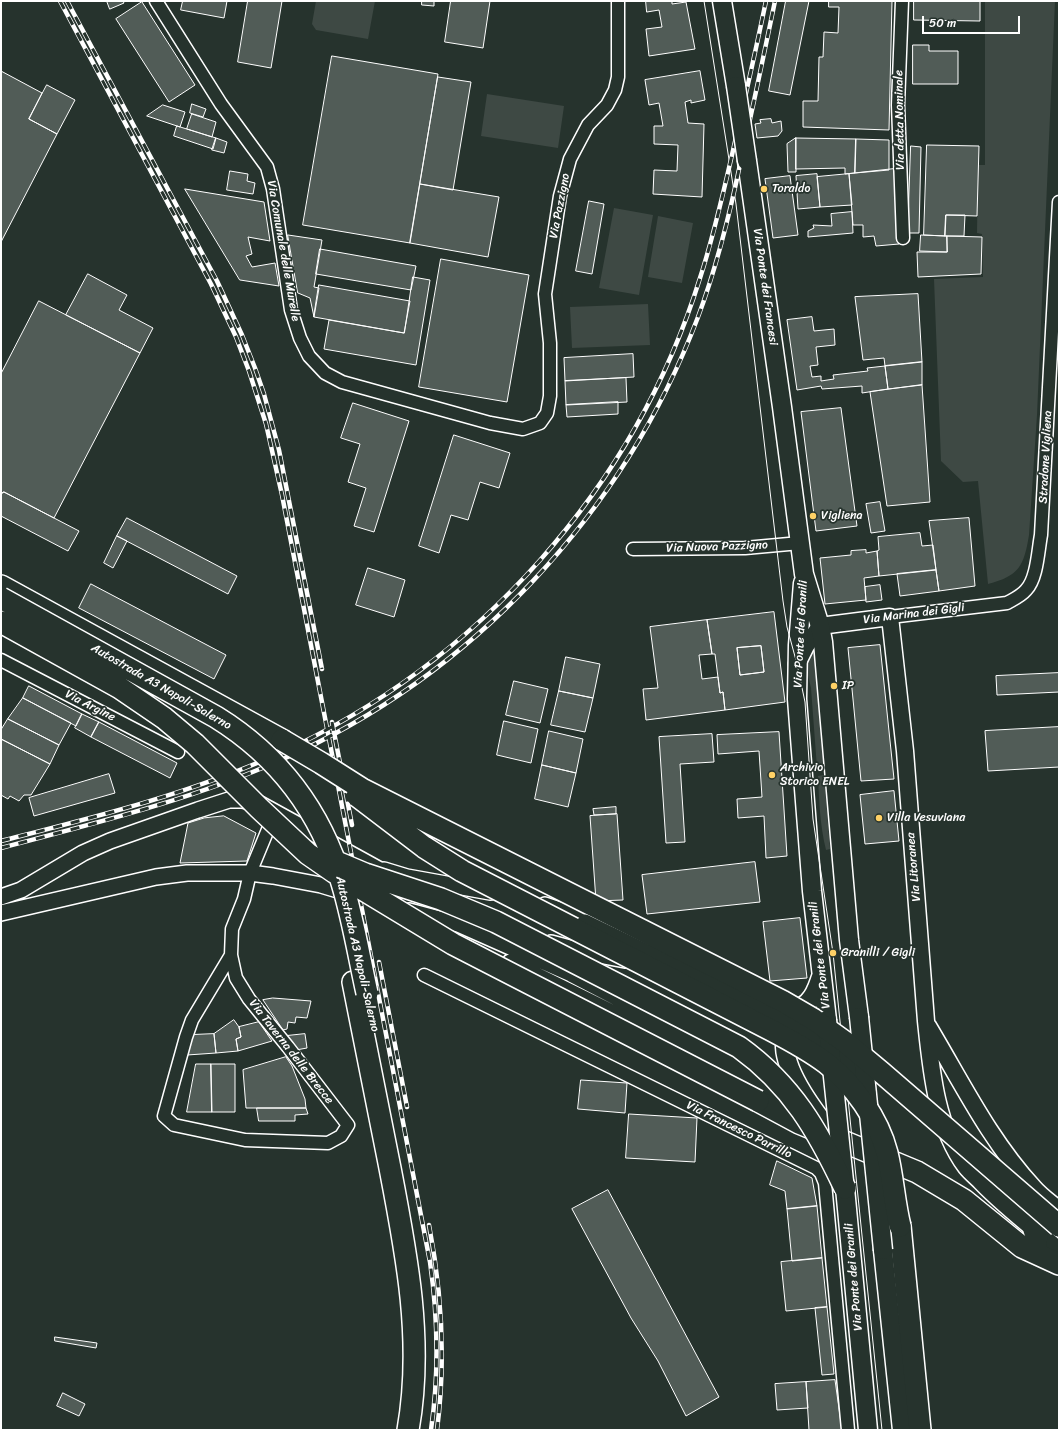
<!DOCTYPE html>
<html>
<head>
<meta charset="utf-8">
<style>
	body { margin:0 }
	#map { position:relative; width:1060px; height:1431px; overflow:hidden; background:#26332d; font-family:Sriracha,sans-serif }
	canvas { display:block }
	.frame { position:absolute; inset:0; border:2px solid #fff; pointer-events:none }
	.scale { position:absolute; left:922px; top:16px; width:98px; height:18px; box-sizing:border-box; border:2px solid #fff; border-top:0; padding-left:5px; font-size:12px; line-height:14px; white-space:nowrap; color:#fff; -webkit-text-stroke:3px #26332d; paint-order:stroke }
</style>
</head>
<body>
<div id="map">
<canvas width="1060" height="1431"></canvas>
<div class="frame"></div>
<div class="scale">50 m</div>
</div>
<script>
const g = document.querySelector('canvas').getContext('2d');
g.lineJoin = 'round';
function fillPath(path, color) { g.fillStyle = color; g.fill(path, 'evenodd'); }
function trace(path, color, width, dash) { g.strokeStyle = color; g.lineWidth = width; g.lineCap = dash ? 'butt' : 'round'; g.setLineDash(dash || []); g.stroke(path); }
function drawText(font, color, halo, rows, align = 'center') {
  g.font = font + ' Sriracha,sans-serif'; g.lineWidth = 3.5; g.setLineDash([]); g.textBaseline = 'middle'; g.strokeStyle = halo; g.fillStyle = color; for (const [text, x, y, turn = 0] of rows) {
    g.save(); g.translate(x, y); g.rotate((+turn || 0) * Math.PI / 180); g.textAlign = isNaN(turn) ? turn : align; if (halo) g.strokeText(text, 0, 0); g.fillText(text, 0, 0); g.restore();
  }
}
const green = new Path2D(`
	M316 1H375L368 39 316 30 312 24Z
	M985 1H1055L1037 415 1029 535C1024 566 1019 576 988 584L978 481 963 482 941 461 934 279 983 277 982 234 977 233 978 165H985Z
	M487 94 564 106 558 148 481 136Z
	M614 208 653 215 639 295 599 288Z
	M658 216 693 223 682 283 648 277Z
	M648 304 650 345 572 348 570 307Z
	M815 647 825 768H817L811 688 806 667 809 658Z
	M824 775 830 849 826 850C820 825 819 801 818 776Z`);
const building = new Path2D(`
	M107 1H123L124 3 110 9Z
	M183 1H227L224 18 181 10Z
	M248 1H282L271 68 238 62Z
	M422 1H434V6L422 5Z
	M451 1H490L483 48 445 42Z
	M646 1H672V4L686 2 695 49 649 56 646 29 662 27 659 10 647 12Z
	M786 1H809L790 95 769 91Z
	M829 1H892L889 130 803 127V101H818L819 57H823L824 32 838 33 839 7H829Z
	M914 1H980V21L914 20Z
	M142 2 195 85 169 102 116 19Z
	M913 45H929V51H958V84H913Z
	M332 56 438 74 410 243 303 225Z
	M1 71 42 93 29 119 57 134 1 242Z
	M700 71 705 100 691 103V100L685 102 688 123 704 124 702 197 653 194 654 170 677 171 678 145 654 144V126H663L659 103 649 105 645 80Z
	M438 77 471 82 453 190 420 184Z
	M47 85 75 100 57 134 29 119Z
	M192 104 206 109 203 117 190 113Z
	M163 105 185 112 180 127 147 116Z
	M192 114 216 122 212 137 187 129Z
	M771 119 772 123 781 121 782 131 778 136 757 138 755 124 761 123 760 120Z
	M177 126 216 138 213 149 174 136Z
	M216 138 227 142 224 153 212 150Z
	M796 138 856 139 855 173 845 174V168L796 169Z
	M796 138V172H788L787 144Z
	M856 139 889 140V170L855 173Z
	M927 145 979 146 977 216 946 215 945 236 924 235Z
	M911 146 921 147 919 233H908Z
	M894 169 899 244 876 246 874 236 863 237V225H853L849 174Z
	M230 171 248 174 247 181 255 183 253 194 227 190Z
	M817 174 820 207 798 209 796 176Z
	M849 174 852 205 820 207 817 177Z
	M790 176 798 235 773 238 765 179Z
	M420 184 499 197 488 257 410 243Z
	M185 189 264 202 270 241 248 237 252 254 246 256 252 267 275 263 279 286 240 280Z
	M589 201 604 204 592 274 576 271Z
	M852 212 853 233 808 237V231L814 228 813 225 832 226 831 214Z
	M946 215H965L964 236H945Z
	M288 235 322 240 314 287 319 288 314 317 310 298 298 293Z
	M921 235 947 236V252L920 251Z
	M947 236 982 237 981 274 918 277 917 252H947Z
	M320 249 416 266 411 290 316 274Z
	M441 259 529 275 507 402 419 387Z
	M88 274 127 295 119 310 153 328 140 353 66 315Z
	M413 277 430 280 416 365 324 349 329 320 404 333Z
	M319 285 410 301 404 333 314 317Z
	M918 294 922 362 885 366 884 358 863 360 855 297Z
	M39 301 140 353 54 518 4 492 1 494V374Z
	M812 317 814 331 834 329 835 345 816 347 818 365 810 366 812 377 821 376V381L834 379 833 375 868 371 867 368 885 366 888 389 862 393V386L822 389 821 386 797 390 787 320Z
	M633 354 634 377 565 381 564 358Z
	M922 362V385L888 389 885 366Z
	M626 378 627 402 566 405 565 381Z
	M922 385 930 502 887 506 870 392Z
	M618 402V414L567 417 566 405Z
	M353 403 409 421 374 532 354 526 366 488 348 482 360 444 341 438Z
	M841 408 857 526 816 531 801 412Z
	M454 435 510 453 499 488 480 482 468 520 451 515 439 553 419 546Z
	M4 492 79 531 68 551 1 516V494Z
	M880 502 885 531 871 533 866 504Z
	M127 518 237 576 228 594 117 536Z
	M969 518 975 586 939 591 929 521Z
	M920 533 922 546 933 545 936 570 879 576 877 551 879 550 878 537Z
	M117 536 127 541 113 568 104 563Z
	M866 550V553L877 551 879 576 864 578 866 600 825 604 820 558 851 555V551Z
	M368 568 405 580 394 617 356 605Z
	M936 570 939 591 900 596 897 574Z
	M91 584 226 655 214 679 79 608Z
	M880 585 882 600 866 602 865 587Z
	M774 612 785 702 725 710 723 692 720 693 715 654H712L707 620ZM761 646 764 672 740 675 737 648Z
	M707 620 712 654 699 655 702 679 718 677 720 693 723 692 725 710 646 720 643 689 658 688 650 627Z
	M880 645 894 779 861 781 848 648Z
	M761 646 764 672 740 675 737 648Z
	M566 657 600 664 593 698 559 691Z
	M1059 673V692L997 695 996 676Z
	M514 681 548 689 540 723 506 715Z
	M29 686 82 714 76 726 23 698Z
	M559 691 593 698 585 732 551 725Z
	M23 698 71 723 59 745 8 719Z
	M82 714 99 722 91 737 75 728Z
	M8 719 59 745 50 764 1 739V730Z
	M504 721 538 729 531 763 497 755Z
	M99 722 177 763 170 778 91 737Z
	M1059 727V767L988 771 985 731Z
	M549 731 583 739 576 773 542 765Z
	M779 732 787 856 766 858 764 816 738 818 737 799 762 797 759 751 718 754 717 735Z
	M712 734 714 762 680 764 685 842 666 843 659 737Z
	M1 739 50 764 31 795H24L19 801 10 796 8 799 1 795Z
	M542 765 576 773 568 807 535 799Z
	M109 774 115 793 34 816 29 798Z
	M894 791 899 841 865 844 860 795Z
	M616 807V814L594 815 593 809Z
	M617 814 623 900 596 901 590 816Z
	M224 816 256 833 247 861 180 863 188 823 204 818Z
	M755 862 760 902 647 914 642 875Z
	M800 918 807 978 770 981 763 922Z
	M273 998 311 1001 307 1018 296 1017 295 1023 288 1022 287 1029 283 1030 263 1000Z
	M234 1020 239 1027 241 1037 236 1039 238 1051 216 1053 214 1034Z
	M259 1022 272 1041 238 1051 236 1039 241 1037 239 1027Z
	M214 1034 216 1053 187 1055 191 1035Z
	M305 1034 307 1048 296 1050 286 1036Z
	M286 1057 292 1066 305 1099 306 1108H246L243 1070Z
	M196 1064H211L212 1112H187Z
	M211 1064H235V1112H212Z
	M581 1080 627 1083 625 1113 578 1109Z
	M257 1108H306L308 1114 295 1115V1121H259Z
	M629 1114 697 1118 695 1162 626 1158Z
	M777 1161 812 1178 817 1206 787 1209 785 1191 770 1185Z
	M608 1190 719 1397 686 1416 658 1361 631 1318 572 1209Z
	M817 1206 822 1258 792 1261 787 1209Z
	M822 1258 827 1307 786 1311 781 1262Z
	M827 1307 834 1374 822 1375 815 1308Z
	M55 1337 97 1343 96 1348 55 1341Z
	M835 1380 842 1430H809L806 1382Z
	M806 1382 808 1408 777 1410 775 1384Z
	M63 1393 85 1404 79 1416 57 1406Z`);
const minor = new Path2D(`
	M156 1 221 104 267 167 273 189 291 310 300 338 309 356 325 373 342 382 490 423 523 429 540 423 547 413 550 396V343L545 294 560 196 570 159 588 125 607 105 615 90 618 77V1
	M902 1 898 105 903 238
	M633 549 745 548 800 543
	M890 617 1007 603C1014 599 1021 596 1026 590 1037 579 1038 551 1041 535L1059 202
	M1 660 178 752
	M231 955 192 1020 186 1037 164 1116 174 1125 245 1140 328 1143 341 1136 348 1125 288 1047 249 999 236 978 231 955 232 929 244 899 250 873 274 815
	M424 975 816 1168 821 1173 825 1183 848 1430`);
const tertiary = new Path2D(`
	M384 870 407 877 490 892
	M1 897 21 890 83 853 110 841 198 810 229 800H242L260 804 389 875
	M545 905 569 913 585 922
	M409 911 458 924 571 974 725 1054 766 1078
	M1 913 156 877 187 873H250L273 876 321 885 351 894
	M551 943 588 953 625 960
	M510 962 729 1070 770 1096 778 1104`);
const secondary = new Path2D(`
	M820 626 890 617 905 751 926 1021C931 1069 936 1127 966 1167 970 1172 976 1177 981 1182 1005 1207 1033 1228 1059 1250
	M797 664 806 646 820 626
	M928 1026C961 1081 990 1141 1034 1188 1041 1196 1051 1203 1059 1210`);
const primary = new Path2D(`
	M722 1 736 86
	M747 161 782 407 804 574 820 626 823 642 849 940 859 1017
	M803 583 798 645 797 699 812 891 827 1020
	M821 977C818 985 816 994 809 1001 805 1006 796 1009 793 1015 789 1024 785 1037 785 1047 786 1076 818 1116 835 1138
	M845 1188 868 1430
	M883 1250 902 1430`);
const motorway = new Path2D(`
	M1 586 282 740
	M353 982C365 1042 377 1102 389 1163 406 1251 424 1340 408 1430
	M758 1101 799 1123 917 1172 964 1200 1022 1247 1059 1264
	M900 1226 920 1430
	M1022 1247 1030 1248 1036 1244 1037 1236 1034 1230`);
const tram = new Path2D(`
	M704 1 736 204 783 601 787 627 797 664 805 702 813 819 833 953 882 1430`);
const rail = new Path2D(`
	M60 1 211 284 236 337 249 371 266 424 282 495 430 1262C438 1318 439 1374 431 1430
	M67 1 217 281 242 335 255 368 264 394 279 450 322 669
	M332 722 352 825
	M1 841C95 817 189 794 278 754 478 663 635 488 700 278 714 235 724 190 734 146 745 98 756 49 766 1
	M1 848C96 823 191 800 281 760 473 675 624 513 698 317 717 266 730 213 741 160 753 107 764 54 775 1
	M379 962 407 1107
	M429 1225C442 1293 446 1361 437 1430`);
const tertiaryBridge = new Path2D(`
	M585 922 738 996 809 1032 832 1051 848 1066 868 1093`);
const primaryBridge = new Path2D(`
	M736 86 747 161
	M859 1017 883 1250
	M827 1020 844 1181`);
const motorwayBridge = new Path2D(`
	M1 598 216 717C279 756 321 812 342 883 353 919 359 957 367 993
	M1 622 120 688 164 718 195 744 259 808 308 854 334 872 453 944 758 1101
	M282 740 321 763 362 789 782 1001 813 1019 845 1042 881 1072 1059 1226
	M357 796 424 847 462 871 771 1030C790 1040 809 1050 826 1063 854 1085 878 1118 887 1153 893 1177 894 1202 900 1226
	M339 863 365 874 441 899 496 922 739 1047C792 1085 818 1131 845 1188`);
const markers = [
	[764,189,4,"#ffd166"],
	[813,516,4,"#ffd166"],
	[834,686,4,"#ffd166"],
	[772,775,4,"#ffd166"],
	[879,818,4,"#ffd166"],
	[833,953,4,"#ffd166"]
];
const streetNames = [
	["Via detta Nominale",900,120,-91],
	["Via Pazzigno",560,206,-79],
	["Via Comunale delle Murelle",283,251,80],
	["Via Ponte dei Francesi",765,287,82],
	["Stradone Vigliena",1046,457,-87],
	["Via Nuova Pazzigno",717,547,-2],
	["Via Marina dei Gigli",914,614,-7],
	["Via Ponte dei Granili",801,634,-87],
	["Autostrada A3 Napoli-Salerno",161,687,30],
	["Via Argine",90,706,27],
	["Via Litoranea",914,867,-95],
	["Autostrada A3 Napoli-Salerno",357,954,77],
	["Via Ponte dei Granili",820,955,-97],
	["Via Taverna delle Brecce",291,1052,52],
	["Via Francesco Parrillo",739,1130,26],
	["Via Ponte dei Granili",854,1277,-95]
];
const poiNames = [
	["Toraldo",772,189],
	["Vigliena",821,516],
	["IP",842,686],
	["Archivio",780,768],
	["Storico ENEL",780,782],
	["Villa Vesuviana",887,818],
	["Granilli / Gigli",841,953]
];
fillPath(green, '#3e4944');
fillPath(building, '#515c57');
trace(building, '#fff', 1);
trace(minor, '#fff', 15);
trace(tertiary, '#fff', 18);
trace(secondary, '#fff', 19);
trace(primary, '#fff', 21);
trace(motorway, '#fff', 24);
trace(minor, '#26332d', 12);
trace(tertiary, '#26332d', 15);
trace(secondary, '#26332d', 16);
trace(primary, '#26332d', 18);
trace(motorway, '#26332d', 21);
trace(tram, '#fff', 1);
trace(rail, '#fff', 4.5);
trace(rail, '#26332d', 3, [9]);
trace(tertiaryBridge, '#fff', 18, []);
trace(primaryBridge, '#fff', 21, []);
trace(motorwayBridge, '#fff', 24, []);
trace(tertiaryBridge, '#26332d', 15);
trace(primaryBridge, '#26332d', 18);
trace(motorwayBridge, '#26332d', 21);
for (const [x, y, r, color] of markers) { const dot = new Path2D(); dot.arc(x, y, r, 0, 2 * Math.PI); g.fillStyle = color; g.fill(dot); trace(dot, '#26332d', 1.5); }
drawText('12px', '#fff', '#26332d', streetNames);
drawText('12px', '#fff', '#26332d', poiNames, 'left');
</script>
</body>
</html>
